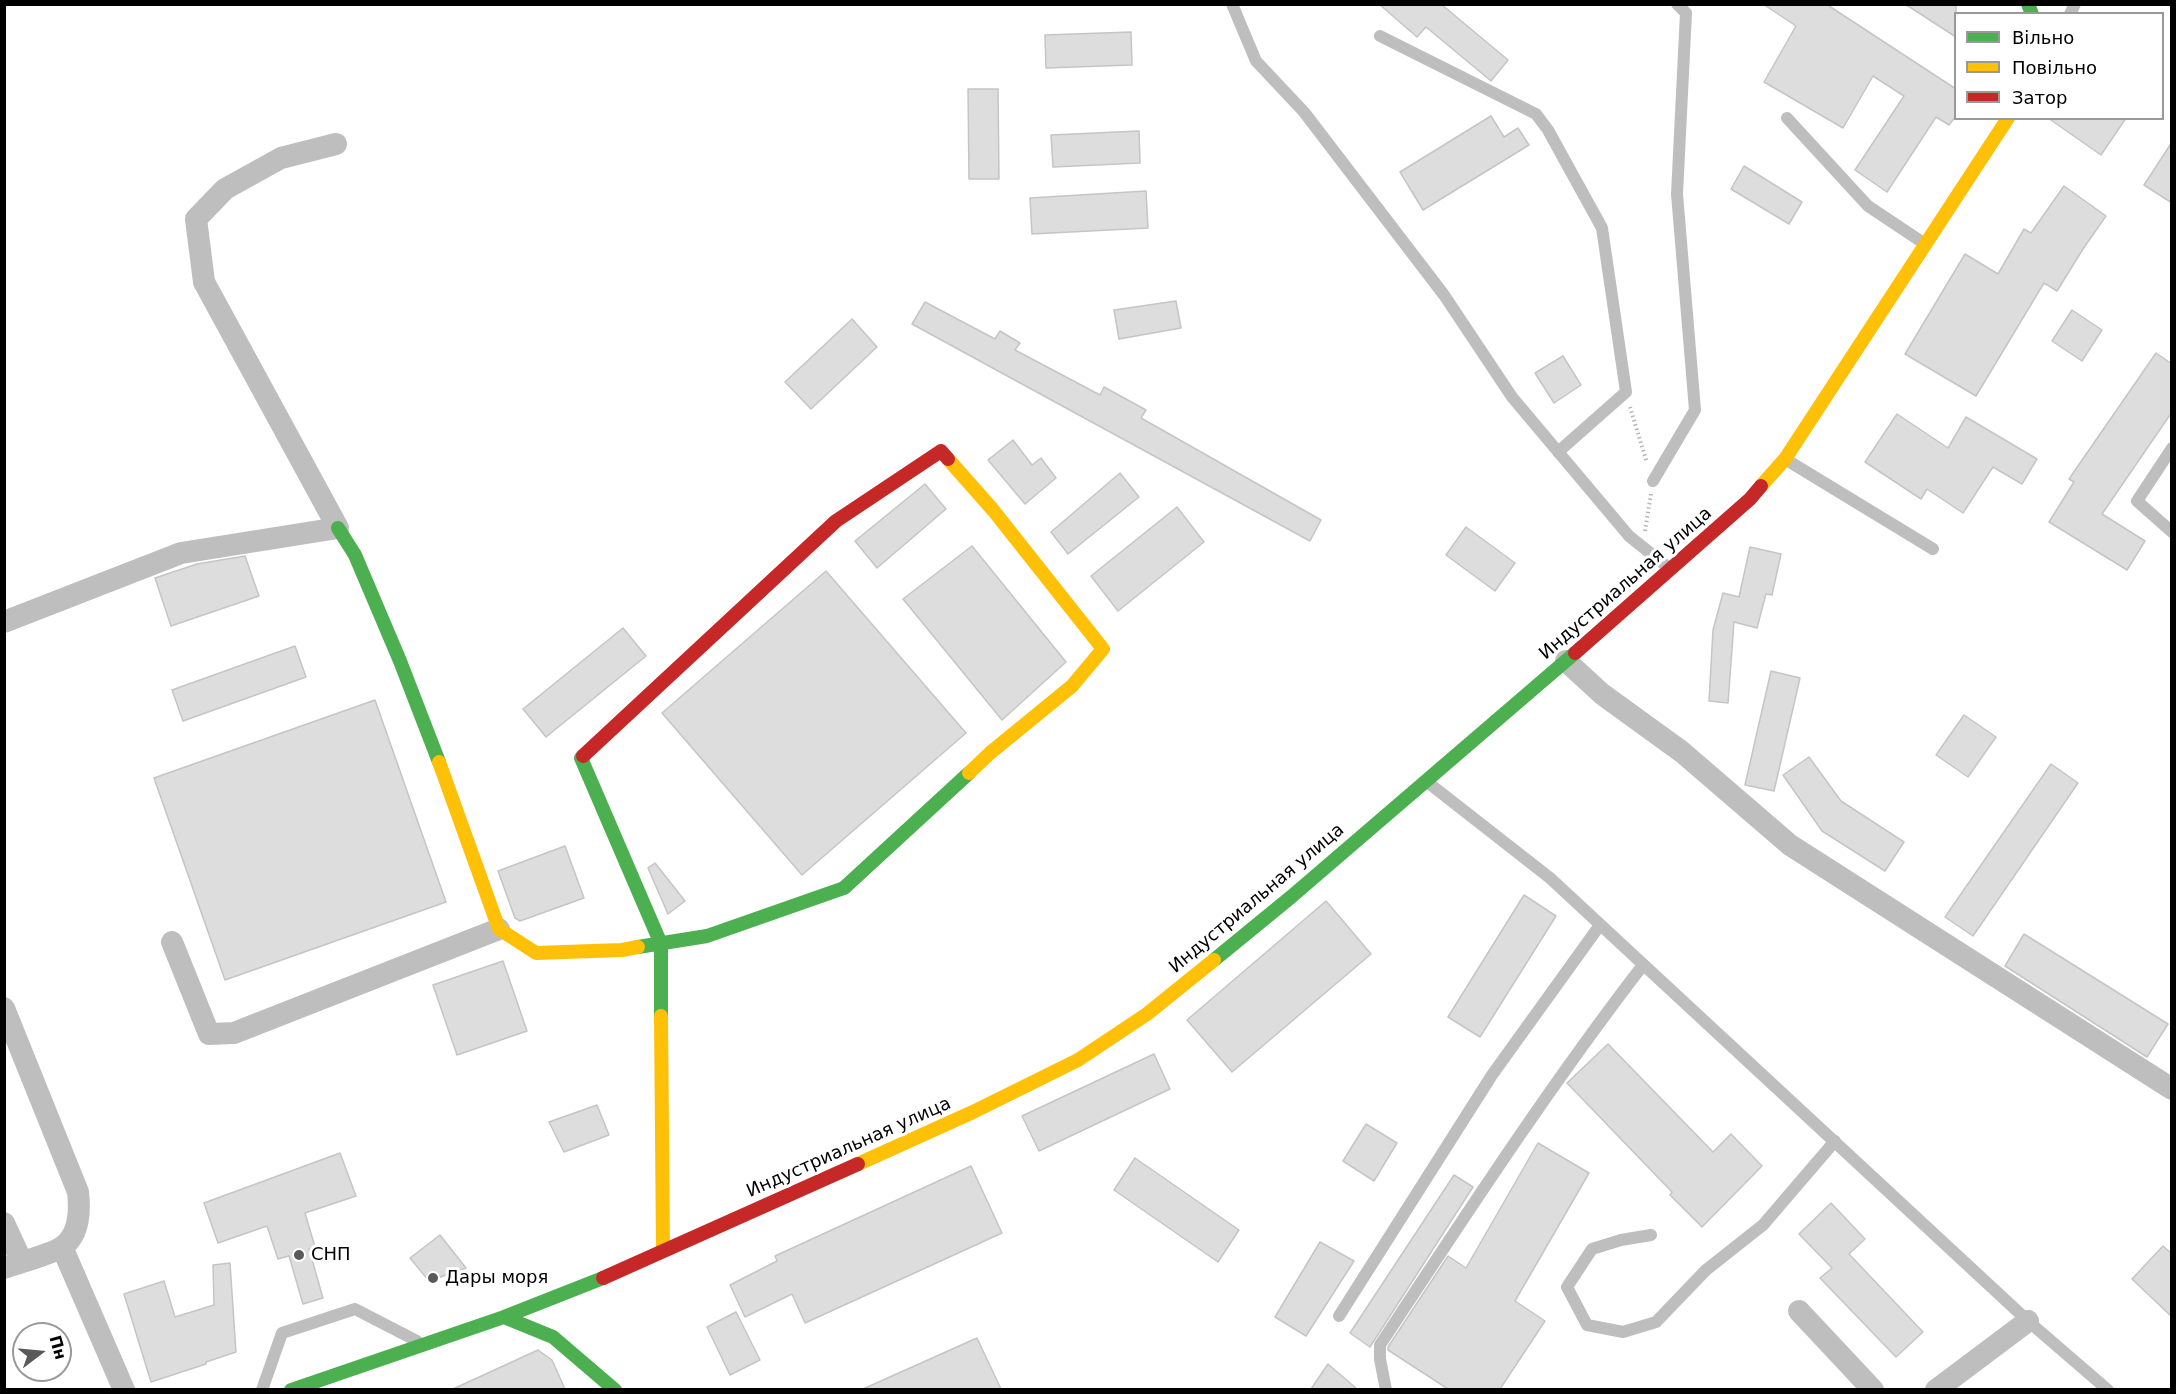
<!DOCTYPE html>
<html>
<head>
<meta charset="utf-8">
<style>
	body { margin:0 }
	#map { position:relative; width:2176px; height:1394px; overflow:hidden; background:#fff; font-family:"DejaVu Sans",sans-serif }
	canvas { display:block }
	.frame { position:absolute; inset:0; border:6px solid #000; pointer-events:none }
	.legend { position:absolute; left:1954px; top:12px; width:210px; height:108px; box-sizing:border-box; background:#fff; border:2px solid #999; margin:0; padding:8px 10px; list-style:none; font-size:18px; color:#000 }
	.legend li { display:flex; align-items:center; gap:12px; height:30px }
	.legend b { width:30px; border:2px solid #999 }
	.north { position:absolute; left:12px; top:1322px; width:60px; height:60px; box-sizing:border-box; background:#fff; border:2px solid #999; border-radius:50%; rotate:74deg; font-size:16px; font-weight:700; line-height:24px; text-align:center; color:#000 }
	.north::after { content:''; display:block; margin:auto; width:21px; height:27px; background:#595959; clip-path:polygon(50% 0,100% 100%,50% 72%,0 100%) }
</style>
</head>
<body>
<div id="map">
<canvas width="2176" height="1394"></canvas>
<div class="frame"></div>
<ul class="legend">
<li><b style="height:8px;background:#4caf50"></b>Вільно</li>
<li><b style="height:8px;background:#ffc107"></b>Повільно</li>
<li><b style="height:8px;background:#c62828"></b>Затор</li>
</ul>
<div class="north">Пн</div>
</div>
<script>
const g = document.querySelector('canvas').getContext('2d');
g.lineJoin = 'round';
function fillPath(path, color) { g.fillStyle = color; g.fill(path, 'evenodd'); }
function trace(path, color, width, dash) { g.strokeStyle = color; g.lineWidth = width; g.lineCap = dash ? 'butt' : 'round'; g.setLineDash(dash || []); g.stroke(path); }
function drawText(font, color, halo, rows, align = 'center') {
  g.font = font + ' "DejaVu Sans",sans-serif'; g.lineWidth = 6; g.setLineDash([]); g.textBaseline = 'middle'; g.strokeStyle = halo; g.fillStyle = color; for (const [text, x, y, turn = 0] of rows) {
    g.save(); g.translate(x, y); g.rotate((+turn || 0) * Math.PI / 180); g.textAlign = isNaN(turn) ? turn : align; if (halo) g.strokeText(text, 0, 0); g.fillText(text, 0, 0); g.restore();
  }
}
const building = new Path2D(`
	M1379 4H1441L1508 60 1491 81 1426 27 1417 37Z
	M1763 4H1826L1956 89V116L1949 125 1936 117 1887 192 1855 170 1904 96 1873 76 1843 128 1764 82 1796 26Z
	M1905 4H1956V37Z
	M1131 32 1132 65 1046 68 1045 35Z
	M968 89H998L999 179H969Z
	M1491 116 1504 137 1518 128 1529 145 1423 210 1400 172Z
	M2048 118H2126L2101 155Z
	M1139 131 1140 163 1053 167 1051 135Z
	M2172 142V203L2144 185Z
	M1744 166 1802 202 1789 224 1731 189Z
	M2064 186 2106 216 2083 249 2057 291 2044 283 1976 396 1905 354 1965 254 1998 274 2024 229 2031 233Z
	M1146 191 1148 228 1032 234 1030 198Z
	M1176 301 1181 328 1119 339 1114 310Z
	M925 302 995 339 1000 331 1020 343 1015 350 1100 395 1104 387 1146 410 1141 418 1321 520 1310 541 912 324Z
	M2072 310 2102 330 2082 361 2052 341Z
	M852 319 877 347 811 409 785 382Z
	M2156 353 2172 364V412L2102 514 2145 541 2127 570 2049 522 2074 482 2069 479Z
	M1563 356 1581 385 1554 403 1535 373Z
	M1897 414 1948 448 1966 417 2037 459 2022 484 1993 467 1963 513 1927 489 1921 499 1865 462Z
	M1013 440 1032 465 1041 458 1056 478 1025 504 988 460Z
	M1120 473 1139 497 1068 554 1051 532Z
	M925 484 946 509 877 568 855 541Z
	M1177 507 1204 542 1118 611 1091 576Z
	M1466 527 1515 563 1495 591 1446 555Z
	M972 546 1066 662 1002 720 903 599Z
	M1750 547 1781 554 1772 595 1766 594 1757 628 1734 622 1728 703 1709 701 1713 630 1723 593 1739 597Z
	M245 556 259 596 171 626 155 578 197 564Z
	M826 571 966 733 802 875 662 713Z
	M623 628 646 656 546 737 523 709Z
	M295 646 306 677 183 721 172 690Z
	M1771 671 1800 678 1774 791 1745 785Z
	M375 700 446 902 225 980 154 778Z
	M1964 715 1996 737 1968 777 1936 755Z
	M1809 757 1841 801 1904 842 1885 871 1822 831 1783 775Z
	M2051 764 2078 783 1973 936 1945 917Z
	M565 846 584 898 520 921 515 918 498 871Z
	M655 863 685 901 668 914 648 868Z
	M1524 895 1556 916 1480 1037 1448 1017Z
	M1326 901 1371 954 1232 1072 1187 1020Z
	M2024 934 2168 1024 2147 1057 2005 966Z
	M503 961 527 1031 457 1055 433 985Z
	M1608 1044 1713 1152 1731 1134 1762 1166 1702 1227 1670 1195 1672 1192 1567 1083Z
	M1154 1054 1170 1089 1039 1151 1022 1116Z
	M597 1105 609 1135 564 1152 549 1122Z
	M1366 1124 1397 1143 1374 1181 1343 1161Z
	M1538 1143 1589 1173 1515 1301 1545 1321 1500 1389H1448L1388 1350V1347L1448 1256 1466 1268Z
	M340 1153 356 1196 305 1213 315 1247 309 1249 323 1298 303 1304 289 1256 278 1259 267 1226 218 1243 204 1203Z
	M1135 1158 1239 1230 1218 1262 1114 1190Z
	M971 1166 1002 1233 805 1323 792 1294 745 1317 730 1285 777 1261 775 1256Z
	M1454 1175 1473 1187 1370 1347 1350 1333Z
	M1831 1203 1865 1239 1849 1254 1923 1332 1896 1357 1820 1278 1832 1268 1799 1234Z
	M440 1235 466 1268 429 1281 410 1258Z
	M1320 1242 1354 1261 1306 1336 1275 1317Z
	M2163 1246 2172 1254V1317L2132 1279Z
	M230 1263 236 1352 206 1362V1364L151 1382 124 1294 164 1281 175 1317 214 1305 213 1265Z
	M736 1312 760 1360 730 1375 707 1327Z
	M977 1338 1001 1389H863Z
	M538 1350 552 1360 565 1389H453Z
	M1328 1364 1357 1389H1311Z`);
const path = new Path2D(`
	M1630 407 1647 463
	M1645 531 1651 494`);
const lane = new Path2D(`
	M1232 4 1256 61 1304 112 1444 295 1512 397 1629 536 1669 568
	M2070 14 2075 4
	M1380 36 1536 114 1548 130 1602 228 1626 392 1558 452
	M1787 118 1868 206 1925 244
	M2172 448 2137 501 2172 532
	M1785 459 1933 549
	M1653 481 1695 410 1677 194 1686 13 1677 4
	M1426 781 1550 878 2028 1321 2108 1390
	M1651 1235 1621 1240 1592 1249 1567 1287 1587 1325 1623 1332 1656 1322 1706 1270 1763 1225 1835 1141
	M1339 1316 1492 1075 1600 925
	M262 1390 282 1333 355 1309 417 1341
	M1386 1390 1380 1359V1345C1465 1216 1549 1087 1643 965`);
const street = new Path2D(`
	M4 622 181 553 338 528 204 282 196 219 225 189 281 158 336 144
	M1566 661 1602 694 1682 752 1790 845 2172 1089
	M172 942 209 1034 234 1033 499 929
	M4 1008 78 1192C80 1210 80 1235 62 1247 52 1254 18 1263 4 1268
	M4 1223 22 1262
	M62 1247 124 1390
	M1799 1311 1873 1390
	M1936 1390 2028 1321`);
const fast = new Path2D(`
	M2028 4 2032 14
	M338 528 355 555 400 661 439 762
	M583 756 581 758 661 944V1016
	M638 947 707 936 844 888 969 773
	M1214 960 1291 897 1575 653
	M504 1317 553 1337 615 1390
	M291 1390 504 1317 603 1278`);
const slow = new Path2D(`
	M948 459 993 510 1103 649 1072 686 990 753 969 773
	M1761 486 1785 459 2008 118
	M439 762 499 929 536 953 622 950 638 947
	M661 1016 663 1251
	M858 1164 973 1112 1078 1060 1147 1014 1214 960`);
const jam = new Path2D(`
	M1575 653 1750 499 1761 486
	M583 756 836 521 941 451 948 459
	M603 1278 858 1164`);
const markers = [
	[299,1255,6,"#595959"],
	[433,1278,6,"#595959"]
];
const streetNames = [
	["Индустриальная улица",1626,584,-41],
	["Индустриальная улица",1257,899,-40],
	["Индустриальная улица",849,1148,-24]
];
const poiNames = [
	["СНП",311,1255],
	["Дары моря",445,1278]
];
fillPath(building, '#ddd');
trace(building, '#c5c5c5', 1.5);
trace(path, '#b8b8b8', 4, [1.5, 3]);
trace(lane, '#bebebe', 12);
trace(street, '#bebebe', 22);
trace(fast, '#4caf50', 14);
trace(slow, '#ffc107', 14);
trace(jam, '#c62828', 14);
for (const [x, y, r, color] of markers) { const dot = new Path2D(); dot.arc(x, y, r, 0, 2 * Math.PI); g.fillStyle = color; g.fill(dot); trace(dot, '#fff', 2); }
drawText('18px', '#000', '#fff', streetNames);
drawText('18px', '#000', '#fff', poiNames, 'left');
</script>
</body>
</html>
